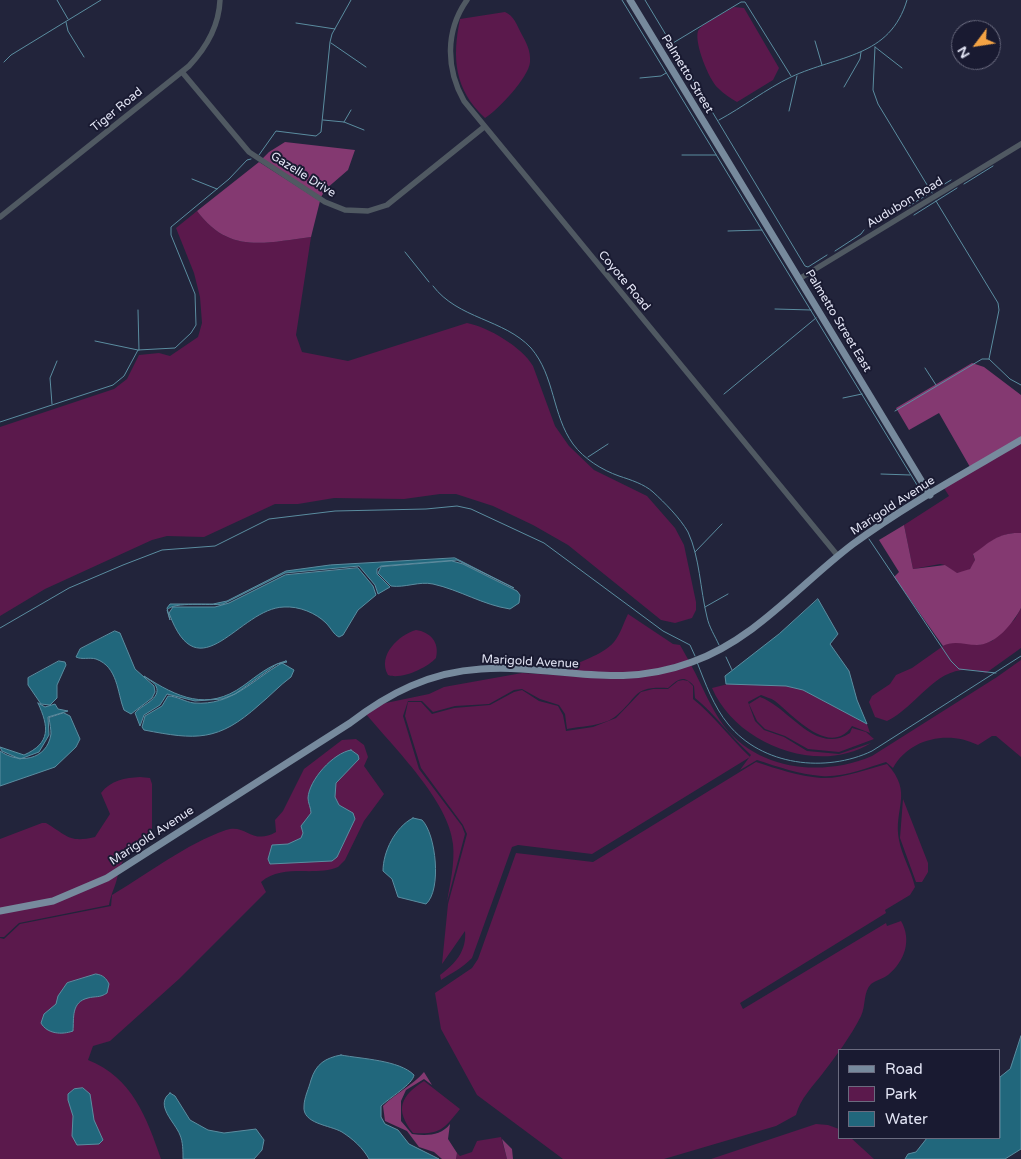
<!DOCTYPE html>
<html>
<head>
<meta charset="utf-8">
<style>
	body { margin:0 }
	#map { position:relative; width:1021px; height:1159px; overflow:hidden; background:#22243b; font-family:"Varela Round",sans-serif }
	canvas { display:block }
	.legend { position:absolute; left:838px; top:1049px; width:162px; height:90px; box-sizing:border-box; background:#191a31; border:1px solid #6a6b7f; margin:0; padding:6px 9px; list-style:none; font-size:15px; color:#e3e5f5 }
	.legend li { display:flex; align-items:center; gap:10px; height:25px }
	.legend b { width:25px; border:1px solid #6a6b7f }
	.north { position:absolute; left:951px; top:20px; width:50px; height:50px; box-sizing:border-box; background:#191a31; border:1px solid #6a6b7f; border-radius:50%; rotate:239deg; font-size:14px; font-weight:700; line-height:20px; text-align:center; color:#e3e5f5 }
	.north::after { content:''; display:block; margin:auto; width:18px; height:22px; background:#f4a344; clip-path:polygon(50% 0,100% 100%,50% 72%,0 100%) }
</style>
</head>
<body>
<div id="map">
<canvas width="1021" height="1159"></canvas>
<ul class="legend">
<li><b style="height:6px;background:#778a9d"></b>Road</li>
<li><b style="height:14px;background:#5b194c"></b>Park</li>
<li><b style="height:14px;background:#21677c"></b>Water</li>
</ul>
<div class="north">N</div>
</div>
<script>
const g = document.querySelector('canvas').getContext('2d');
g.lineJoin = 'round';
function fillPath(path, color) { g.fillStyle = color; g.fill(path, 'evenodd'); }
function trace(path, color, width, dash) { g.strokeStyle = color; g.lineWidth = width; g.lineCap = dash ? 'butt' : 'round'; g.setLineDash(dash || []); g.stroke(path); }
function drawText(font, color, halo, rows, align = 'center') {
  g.font = font + ' "Varela Round",sans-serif'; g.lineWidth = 4; g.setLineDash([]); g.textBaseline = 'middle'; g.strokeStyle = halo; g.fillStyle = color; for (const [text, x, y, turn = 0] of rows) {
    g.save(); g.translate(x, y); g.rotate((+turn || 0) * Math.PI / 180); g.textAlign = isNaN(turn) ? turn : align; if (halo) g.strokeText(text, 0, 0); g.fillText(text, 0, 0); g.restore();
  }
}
const green = new Path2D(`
	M734 7 744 8 779 68 773 80 737 102C730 98 724 94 718 88 709 80 694 43 698 31 701 24 726 12 734 7Z
	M505 12C514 16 517 25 521 33 526 42 531 51 530 62 529 77 498 110 485 118 454 89 452 58 460 19Z
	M197 211C229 254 264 243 311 237L296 335 302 352 348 361 467 323C488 327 522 347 533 366L555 426 569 446 594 470 647 496 675 528 684 545 696 602V610L692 618 675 623 661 620 568 545 533 525 493 506 456 494H440L404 499 334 498 298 504H275L204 537 167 536 152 540 45 589 0 616V427L114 389 127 379 139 355 159 353 170 356 198 337 202 323 200 297 194 273 176 228Z
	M1021 442V533C1000 532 989 543 973 555L975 560C972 570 966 573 956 573L945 565 940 564 913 569 904 525 949 496 944 488Z
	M1021 608V648L986 673C938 657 923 703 887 721L875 717 869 702 872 696 890 684 896 675 912 668 946 644 956 642 979 645 992 641 1015 619Z
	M628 614 673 644 680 645 689 661 640 673 563 672C578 660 601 657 614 642 620 635 624 622 628 614Z
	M416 630C430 632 440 642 436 658 427 668 401 680 388 675 377 655 399 635 416 630Z
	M1021 660V757L996 736H992L978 745C949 730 909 738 893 768L886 762C866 768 842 778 821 776 799 774 778 767 757 760L740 770 751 755C731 737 716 715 695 698L694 686C684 674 678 679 668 688 632 686 639 697 616 716 604 726 582 726 567 729L565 714 559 705 540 699 522 689 514 690 489 704 455 706 433 712 422 701H408L403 716 419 769 462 826 465 834 447 902C450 884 455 863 453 844 449 801 394 748 366 714L381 704 429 694 444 687 522 673 617 679 641 677 691 665C702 685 710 707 724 726 759 771 823 777 872 756L997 677Z
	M683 680 688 681 693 686V699C714 716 730 738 750 757L592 854 518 845 512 847 472 958C461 969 453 972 441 980L440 975C455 964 467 951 465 931L442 964 448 904 467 834 463 825 421 768 405 716 408 702H421L432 714 454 708 490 705 514 692 522 690 539 701 558 706 563 715 566 731 593 727 616 718 641 692 653 689H668L678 681Z
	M732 683 786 686 803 690 867 724 870 733 852 726C830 758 794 716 775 701 771 698 765 697 761 695L748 702 755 721 764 730 784 737 807 751 839 754 871 743C818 776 736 744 712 688Z
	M760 697C789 707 815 756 850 733L852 728 866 732 874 739 839 752 808 749 785 736 765 729 757 721 749 704Z
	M356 739 364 745 368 757 364 766 384 794 364 821 345 860 338 867C315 877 283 863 261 882L266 892 179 979 110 1041 93 1046 88 1060C132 1077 147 1118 161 1159H0V938L4 939 20 924 111 906 112 895C149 873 186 844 226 830 246 823 252 846 276 832L275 820 283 811 304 769 342 740Z
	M756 762C777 769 799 776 821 778 843 779 867 769 887 764 914 793 893 809 899 840 902 856 911 870 915 887L910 895 885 910 886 913 740 1003 743 1009 886 923 887 926 901 921C912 940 905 961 888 975 883 979 876 980 871 984 863 992 866 1006 861 1016 851 1036 836 1056 823 1073 813 1086 800 1099 796 1115L776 1126 664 1159H563L477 1095 441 1029 435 993 472 968 478 959 516 853 593 862Z
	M140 777 150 778 152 784V831L124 859 119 869 53 899 0 909V839L42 823H46C68 836 69 843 95 837L110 814 101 793C111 780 125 778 140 777Z
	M903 799 928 863V872L922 882H916L900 838Z
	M118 874C116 886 111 893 109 905L19 923 4 937H0V913L26 909Z
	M424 1081 460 1109C444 1129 440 1135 413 1133 394 1109 401 1096 424 1081Z
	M816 1124 828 1125 839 1129 840 1138H851L874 1159H711Z
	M501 1137 507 1159H456L457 1153 460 1156 472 1152 477 1141Z`);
const forest = new Path2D(`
	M285 142 355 150 348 170 326 189 321 197 262 159 269 152Z
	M259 162 320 201 311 237C264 243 229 254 197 211Z
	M972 363 984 367 1021 395V437L970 467 939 413 909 430 896 408Z
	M904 525 913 569 945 565 957 573 970 569 975 560 973 554C990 542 999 532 1021 533V608C1013 623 996 645 977 645 965 645 954 640 943 646L894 577 899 572 879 540Z
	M424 1072 432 1085 424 1079 406 1090 401 1101V1121L412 1134C426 1136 441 1136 450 1124L448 1139 457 1153 456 1159H442L434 1152 419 1147 407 1131 385 1121 383 1106C396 1093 413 1085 424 1072Z
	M502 1139 512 1149 513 1159H507Z`);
const water = new Path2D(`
	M455 558 514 588 457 560 381 566 377 569V574L390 587 378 594 375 585 359 566 285 573 223 604C210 606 174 601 167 610L170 620 167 608 170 604H213L227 601 286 571 330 565Z
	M452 561 463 564 517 591 520 595 519 603 510 609C483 605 460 590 433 584 419 581 405 588 391 586L378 573 381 567Z
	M358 568 373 586 376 595 358 610 343 635 339 637C334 635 331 628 326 623 316 613 299 606 284 607 239 608 199 695 169 613L173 607H215L229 603 285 575Z
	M818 599 838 634 830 644 849 671 857 700 867 724 803 690 786 686 726 684 725 676 779 634Z
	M115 631 120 633 135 669 154 686 155 692 152 698 131 714 124 710C117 692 118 667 96 659 89 657 82 660 76 657L80 649Z
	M59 661 65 662 66 665 57 685V698L50 705 41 704 28 685V678Z
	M286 661 287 662 277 664 235 694 222 699 195 701 167 694 160 705 144 715 140 726 135 713C141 705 162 699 156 686 154 682 147 679 144 676 177 697 207 712 243 686 257 676 269 665 286 661Z
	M282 663 294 670 291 677C280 685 270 696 259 705 218 742 196 740 144 730L142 727 145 716 162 706 168 696C177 696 185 702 194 703 232 706 252 680 282 663Z
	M38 703 45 707 55 704 58 709 68 711 48 717 49 735 39 752 20 759 2 751 0 747 24 755C51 743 49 727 38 703Z
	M64 713 70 716 80 739 76 747 55 767 0 786V751C18 764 47 761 51 734 51 729 50 724 49 718Z
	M351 750 358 755 359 759 336 783 335 797 339 805 353 813 355 819 337 857 332 861 270 864 268 859 272 845 288 844 301 838 303 833 301 826 311 813C311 808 308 803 308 798 309 780 333 753 351 750Z
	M413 818 422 820C436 834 442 890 426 904L398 897 392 879 383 871C383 852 395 827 413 818Z
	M96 974C103 975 106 978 109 984L107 993C100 998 95 996 88 998 71 1002 74 1018 73 1031 62 1035 47 1034 41 1023L44 1014 56 1004 58 996 67 983Z
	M1021 1036V1149L1005 1159H905L908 1154 916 1152 927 1138H1000V1077L1010 1069Z
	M341 1055C362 1059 399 1060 414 1075 413 1084 389 1098 381 1106V1117L385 1124 398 1130 409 1144 439 1159H369C363 1148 353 1139 342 1132 330 1125 302 1124 304 1106 304 1098 309 1088 311 1080 316 1064 325 1058 341 1055Z
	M83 1088 90 1094 94 1120 103 1140 99 1144 77 1145 72 1136 73 1116 68 1100V1094L74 1089Z
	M170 1093 175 1096 190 1120 208 1130 224 1133 256 1129 264 1140 262 1150 254 1159H183C183 1151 183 1142 180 1135 175 1122 154 1105 170 1093Z`);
const stream = new Path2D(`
	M57 0 68 19
	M622 0 917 485
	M645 0 805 266 808 267 827 255
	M66 22 68 31 84 57
	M296 23 335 29
	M815 41 822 65
	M331 43 366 67
	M673 43 741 2H745L791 76
	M875 47 873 90 878 104 932 193
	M875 47 902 68
	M4 62 11 55 101 0
	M640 78 661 76 666 73
	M844 87 860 59 861 52
	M789 111 797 76
	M323 120 344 122 364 130
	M719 120C743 107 766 89 791 77 838 55 890 58 907 0
	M344 122 351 110
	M259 155 276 131 316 136 321 132 330 42 332 34 351 0
	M682 155H716
	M192 179 217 189
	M964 184 993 166
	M936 201 998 303 999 310 989 359
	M909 206 951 180
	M914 215 957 188
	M728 231 762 230
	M835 251 861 234 864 230
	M405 252 429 282
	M433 286C458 319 504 319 531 348 555 376 552 415 573 444 584 459 602 470 619 476 631 480 644 484 653 492 665 503 680 518 688 532 700 558 700 589 707 617 709 627 715 636 719 645
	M775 309 811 310
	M138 310 139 350
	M95 341 138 350
	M925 368 936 385
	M724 394 816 318
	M843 398 862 394
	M52 404 50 378 57 361
	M895 411 982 359H989L1010 379 1021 385
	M0 422 113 385 124 376 138 350 175 348 191 333 196 325 195 294 171 235V227L229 179 247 160 251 159
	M588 457 608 444
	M881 474 910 475
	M869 539 951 661 959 669 996 673
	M695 552 722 524
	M705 607 728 594
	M0 628 69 588 123 565 162 550 215 546 269 519 335 511 426 509 457 506 471 509 544 543 663 631 690 645 695 656
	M726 657 732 670
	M697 662C705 683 714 707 728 724 762 766 826 773 872 751L1021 656`);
const minor = new Path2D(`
	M467 0C445 31 446 69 464 101L838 556
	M182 72 249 152 325 202 345 210 368 211 387 205 484 127
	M0 217 189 66C207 47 219 26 220 0
	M799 279 1021 144`);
const major = new Path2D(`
	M630 0 930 495
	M0 911 53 901 107 878 350 723C389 693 430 672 481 669 557 664 614 691 692 662 756 639 800 584 853 544 906 505 965 473 1021 440`);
const streetNames = [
	["Palmetto Street",687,74,59],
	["Tiger Road",117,110,-39],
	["Gazelle Drive",303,175,32],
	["Audubon Road",905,203,-31],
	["Coyote Road",624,281,50],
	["Palmetto Street East",838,321,59],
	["Marigold Avenue",893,506,-33],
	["Marigold Avenue",530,662,3],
	["Marigold Avenue",152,836,-33]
];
fillPath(green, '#5b194c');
fillPath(forest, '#843971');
fillPath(water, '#21677c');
trace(water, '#5b8da0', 1);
trace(stream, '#5b8da0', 1);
trace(minor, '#505962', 5.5);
trace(major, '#778a9d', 7);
drawText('12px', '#e3e5f5', '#191a31', streetNames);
</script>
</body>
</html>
